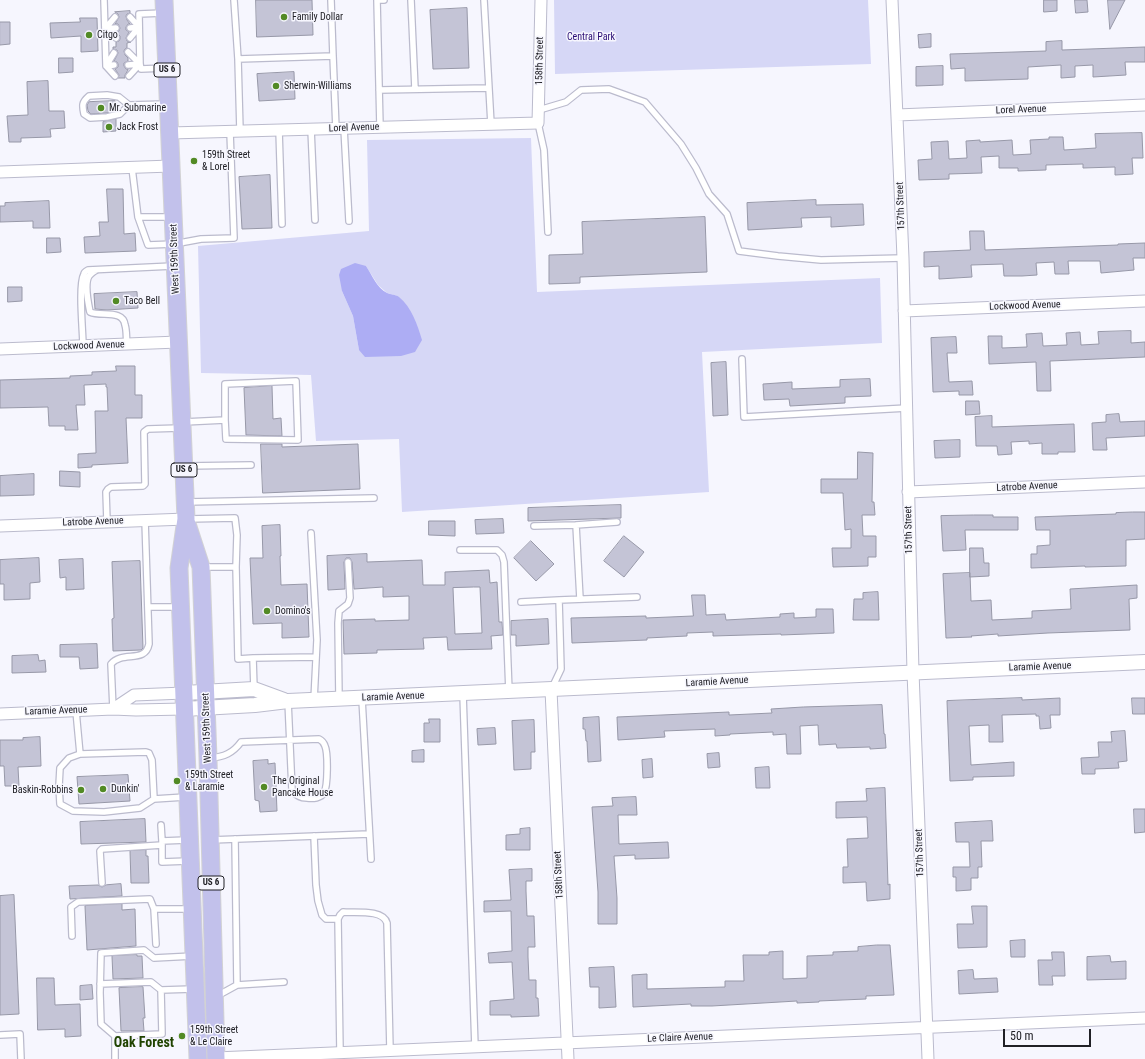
<!DOCTYPE html>
<html>
<head>
<meta charset="utf-8">
<style>
	body { margin:0 }
	#map { position:relative; width:1145px; height:1059px; overflow:hidden; background:#f6f6fe; font-family:"Roboto Condensed",sans-serif }
	canvas { display:block }
	.scale { position:absolute; left:1003px; top:1029px; width:88px; height:18px; box-sizing:border-box; border:2px solid #202026; border-top:0; padding-left:5px; font-size:12px; line-height:14px; white-space:nowrap; color:#202026; -webkit-text-stroke:3px #f6f6fe; paint-order:stroke }
</style>
</head>
<body>
<div id="map">
<canvas width="1145" height="1059"></canvas>
<div class="scale">50 m</div>
</div>
<script>
const g = document.querySelector('canvas').getContext('2d');
g.lineJoin = 'round';
function fillPath(path, color) { g.fillStyle = color; g.fill(path, 'evenodd'); }
function trace(path, color, width, dash) { g.strokeStyle = color; g.lineWidth = width; g.lineCap = dash ? 'butt' : 'round'; g.setLineDash(dash || []); g.stroke(path); }
function drawText(font, color, halo, rows, align = 'center') {
  g.font = font + ' "Roboto Condensed",sans-serif'; g.lineWidth = 3; g.setLineDash([]); g.textBaseline = 'middle'; g.strokeStyle = halo; g.fillStyle = color; for (const [text, x, y, turn = 0] of rows) {
    g.save(); g.translate(x, y); g.rotate((+turn || 0) * Math.PI / 180); g.textAlign = isNaN(turn) ? turn : align; if (halo) g.strokeText(text, 0, 0); g.fillText(text, 0, 0); g.restore();
  }
}
const green = new Path2D(`
	M554 0H868L871 64 555 74Z
	M531 138 537 292 880 278 882 343 702 352 709 492 402 512 399 439 316 441 311 375 201 373 198 246 369 231 367 140ZM366 266 378 285 387 293 397 296 359 350 353 316 342 291Z`);
const water = new Path2D(`
	M355 263 366 266C372 275 377 288 387 293 391 295 395 294 399 297 412 308 417 324 422 340L415 352 401 356 365 357 359 350 353 316 342 291 339 275 341 269Z`);
const building = new Path2D(`
	M256 0H312L313 35 257 37Z
	M1044 0H1057V11L1044 12Z
	M1075 0H1087L1088 12 1076 13Z
	M1108 0H1125L1110 29Z
	M467 8 469 68 433 69 430 10Z
	M130 11V13L127 14 126 16 127 20 130 24H128L126 27V30L129 32 126 38 127 41 131 42 127 43V48L125 49 124 51 125 55 128 58V61L124 63V66L126 69H128V70L125 75V78H118L119 75 115 69 118 67V64L117 62 114 61 118 53 117 50 113 49V47H116V42L119 41 120 39V36L116 32 119 31 120 28 118 24H115L119 17 118 14 115 12Z
	M80 18H97L98 51 81 52V36L51 38 50 23 80 22Z
	M0 22H10V44L0 45Z
	M931 34V47L919 48 918 35Z
	M1062 41V50L1145 47V62H1125L1126 75 1093 77V65L1075 66V77L1061 78V65L1028 67V79L996 80 965 81V68L951 69 950 54 1046 51V42Z
	M59 58H73V72L59 73Z
	M943 66V85L916 86V67Z
	M294 72 295 99 259 101 257 74Z
	M48 81 49 111H64L65 128 50 129 51 137 21 138V142H9L7 116 28 115 27 82Z
	M115 101V111L106 113 91 114 88 111 87 105 89 102Z
	M116 119V131L103 132V122Z
	M1142 133 1143 158H1132L1133 174 1115 175V167L1083 168V164L1046 165V170L1018 171V168H999V156L981 157 982 173 949 174V179L919 180 918 160 932 159 931 142 948 141 949 159 967 158 966 141 980 140V142L1012 140 1013 155 1031 154 1030 140 1049 139V137H1063L1064 150 1096 148 1095 134Z
	M270 175 272 228 242 229 239 177Z
	M107 189H123L124 234 135 233 136 251 85 253 84 237 100 236 99 222H108Z
	M816 200V205L863 204 864 225 831 227V217L801 218 802 227 748 230 747 203Z
	M49 201 50 228H33V221L0 222V206H5V203Z
	M705 217 707 272 580 277V283L549 284V255L583 254 582 222Z
	M970 231H984L985 250 1118 245V244L1145 243V258H1133L1134 270 1101 273 1100 261H1068L1069 274H1055L1054 262 1036 263 1037 275 1022 276H1004L1003 264 971 265 972 277 939 279V266L924 267V252L970 250Z
	M47 238H60L61 252 47 253Z
	M8 287H22V301L8 302Z
	M137 292 138 308 107 310 95 309 94 294Z
	M1131 331V343L1145 342V357L1050 361 1051 391H1037L1036 362 989 364 988 336H1002V348L1027 347 1026 334 1042 333 1043 346 1067 345 1066 333 1080 332 1081 345 1099 344 1098 332Z
	M956 337 957 353H947L949 382 972 381 973 395H959V391L933 392 931 338Z
	M726 362 728 415 713 416 711 363Z
	M116 366H135V395H142V418H126L128 463 92 465V467L78 468V454L96 453 95 411H108L107 387H106V384L84 385 85 405H76L78 430H65V426H49L48 407 0 408V380L70 378V376L92 375V372L116 371Z
	M870 379 871 396 845 397V403L790 406 789 399 764 400 763 384 792 382V389L840 387V380Z
	M272 386 273 419 281 418 282 436 246 435 244 388Z
	M966 401H979L980 414 966 415Z
	M1119 414 1120 422 1145 421V436L1106 438 1107 450H1093L1092 423 1106 422V415Z
	M992 416V427L1074 424 1075 452H1058V454H1042V443L1029 444V441L1011 442 1012 454 998 455 997 446H976L975 417Z
	M960 440V457L935 458 934 441Z
	M261 444H282V447L358 444 360 489 263 493Z
	M858 452 873 453 872 502H874L875 515H862L863 536H876V557H868V566L833 567 832 548H851V529L845 530 843 493H821V479H857Z
	M60 471 80 472V487L60 486Z
	M34 474V495L0 496V476Z
	M621 505V518L528 521V508Z
	M1133 512H1145V539L1126 540V566L1085 567V566L1031 568V554H1037V546L1050 545V530H1036L1035 517 1116 514V513Z
	M974 515H993V517H1018V530H965L966 550 943 551 941 516Z
	M503 519 504 533 476 534 475 520Z
	M429 521H455V536L429 535Z
	M280 525 281 556H280L281 585 307 584 309 637 282 638V623L253 624 250 558H263L262 526Z
	M624 536 644 552 624 577 604 561Z
	M531 541 554 564 536 581 514 558Z
	M970 548H983L984 563H989V576L970 577Z
	M367 554V562L422 560 423 585H445V572L489 570 490 583 497 582 499 622H502L503 635 491 636 492 649 448 650 447 637 423 638 424 649 377 650V653L344 654 343 620 375 619V621L409 620V596L383 597V587L354 589 352 562 350 558H346L344 562 345 589 328 590 327 556ZM474 587H480L482 633 455 634 453 588Z
	M39 558 40 582 30 583V599L4 600V584H0V560Z
	M83 559 84 589 66 590V577L60 578 59 560Z
	M140 561 143 648 141 650 113 651 112 619 114 618 112 562Z
	M970 573 971 601 991 600 992 620 1032 618V611L1071 609 1070 589 1137 585V598L1129 599 1130 630 1048 633 998 636V634L971 636 972 637 946 638 943 574Z
	M878 592 879 620H853L854 599H863V593Z
	M692 595H705L706 615 725 614 726 620 780 617V614L794 613V618L816 617V609H833L834 633 781 635V634L713 636V632L687 633V636L647 638V640L572 643 571 618 646 616V618L693 616Z
	M548 619 549 644 516 646V635H511V621Z
	M97 644 98 668 80 669 79 657H60V645Z
	M38 655 39 661 45 660 46 672 12 673V656Z
	M1022 698V700L1060 698V715H1050L1051 728 1040 729 1039 716H1036V714L1002 715 1003 742H989V725L969 726 971 765 1014 762V776L973 777V780L950 781 947 701Z
	M1132 698H1145V714H1133Z
	M882 705 884 734H885L886 748 870 749V747L837 748 836 744 819 745 818 725 800 726 801 754H787L786 734 773 735V732L730 734V735L715 736V729L664 731 665 737 618 740 617 717 729 712V715L772 713 771 709 803 707Z
	M599 717 601 761 588 762 587 741H586L585 729H583V718Z
	M429 719H440V742H424V723H429Z
	M534 720 535 752H531V769L514 770 512 721Z
	M495 728 496 744 478 745 477 729Z
	M1125 731 1127 761 1118 762 1119 768 1095 769V774H1082L1081 758 1099 757 1098 742H1112L1111 732Z
	M40 737 41 766 18 767 19 786H5L4 766H0V740H23V738Z
	M424 750V762H412V751Z
	M719 753 720 767 708 768 707 754Z
	M652 759 653 777 643 778 642 760Z
	M268 760V764L275 763 277 811 260 812 259 801 255 800 253 761Z
	M769 767 770 788H756L755 768Z
	M128 775 130 801 79 804 77 777Z
	M885 788 888 885 890 884V899L867 901 866 882 843 883V867H848L847 839 868 838 867 817 836 818V802L867 801 866 789Z
	M636 797 637 815H618L619 844 668 842 669 858 635 859V855L614 856 617 898V924H598V892L592 807 613 806 612 798Z
	M1134 809H1145V832L1135 833Z
	M145 819 146 842 81 844 80 822Z
	M992 821 993 841H981L982 867H978V878H971V890L956 891V877H953V867H970L969 842H956L955 823Z
	M530 828V850H506V835L520 834V829Z
	M146 850V856H148L149 883H131L130 851Z
	M532 869V881H526V891L527 916H534L535 947H528V957L529 980H536V998H538L539 1016 511 1017V1015H490V1001L514 999 512 962 489 963 488 953 512 951 511 911 484 912V901L511 900 509 870Z
	M121 884 122 896 70 899 69 886 98 885 102 887 106 885Z
	M14 895 19 1014 0 1015V896Z
	M122 904V910L135 909 136 946 87 950 85 906Z
	M972 906H987V947L958 948 957 924H973Z
	M1025 940V957H1011L1010 941Z
	M877 945H890L894 995 866 996V999L819 1001V1002L797 1003V1001L712 1006H691V1004L633 1007 632 975 647 974V989L725 987V981H744L743 955H769V952L783 951V979L807 978V956L833 955V952L858 951V947Z
	M1052 952H1064L1065 976H1052L1053 985H1039L1038 960H1052Z
	M137 955V956H142L143 978 113 979 112 956Z
	M1110 956 1111 962 1126 961V979L1087 980V957Z
	M614 967 616 1007 599 1008V987H590L589 968Z
	M973 970 974 979 997 978 998 992 959 994 958 971Z
	M37 978H54L55 1005 80 1004 81 1036 65 1037V1029L38 1030Z
	M92 985 93 999 80 1000V986Z
	M143 987 145 1018H143L144 1031H121L119 988Z`);
const service = new Path2D(`
	M104 0 106 66 114 65
	M234 0 238 59 333 56 336 129
	M331 0 333 56
	M411 0 415 89
	M484 0 491 124
	M163 13 139 14 140 64 141 69 165 68
	M130 17 139 27
	M116 28 105 29 116 38
	M105 29 115 17
	M130 38 139 27 130 28
	M128 52 140 64 129 76
	M114 53 106 66 115 76
	M238 59 240 131
	M128 65 140 64
	M379 90 488 88
	M129 105 120 114 107 117 90 118 84 114C82 105 82 102 89 96L107 95 119 97 129 105 167 104
	M539 110 566 102 581 90 609 89 645 102 681 144 696 168 709 194 727 214 739 251 778 256 821 260 903 258
	M538 123 544 150 548 232
	M380 127 377 0H384
	M344 128 349 221
	M311 129 315 220
	M279 130 282 224
	M132 168 138 217H171
	M138 217 148 245 174 244 201 239 234 238 230 132
	M97 270C94 271 91 274 89 276 84 284 88 302 90 312 101 317 123 309 125 325 127 331 126 338 127 344
	M83 346C83 332 78 285 84 274 84 272 86 271 88 270L173 266
	M742 359 744 417 907 408
	M184 422 225 420V384L296 381 298 440 226 439 225 420
	M186 466 251 465
	M187 502 374 498
	M188 519 235 518 237 535 236 567 238 659 253 658 254 689
	M107 521 106 492 108 489 111 487 143 486 145 484 144 432 148 429 180 428
	M534 526 576 525
	M311 533 317 640 314 700
	M460 550H497L502 555 504 562 509 692
	M202 567H236
	M580 599 576 525 617 522
	M521 602 559 600
	M148 607H178
	M253 658 316 657
	M552 688 561 669 559 600 637 597
	M463 694 475 1047
	M339 699 338 623 339 611 348 604 350 598 348 562
	M362 699 371 859
	M113 709 111 664C123 650 145 664 149 644L145 520
	M76 711 80 754 146 752 149 753 152 760 154 799 185 797
	M80 754 69 758 60 768 59 786 60 804 73 811 104 812 140 808 154 799
	M210 758C224 757 233 753 241 742L319 739C323 741 324 743 325 746 328 753 328 786 324 793 321 798 313 799 307 798 300 798 296 796 292 790L288 701
	M161 825 162 841
	M314 836 316 885 318 901 322 915 326 919H338
	M235 839 237 985
	M211 840 369 834
	M162 845V841L187 840
	M102 883 100 851 102 849 162 845V862L188 861
	M154 909 156 944
	M72 936 71 907 78 902 150 899 154 909H190
	M100 984 151 982 161 990
	M217 996 237 985 284 982
	M0 1035 20 1034 21 1059
	M115 1036 162 1034 161 990 193 989
	M340 1052 338 919 340 915 343 912C355 913 383 909 387 923L390 1050
	M115 1059V1036L101 1024 100 993 101 953 144 950 154 958 193 956`);
const minor = new Path2D(`
	M892 0 903 258 913 672 928 1059
	M897 115 1145 105
	M170 133 538 123 541 0
	M0 172 171 166
	M904 311 1145 301
	M0 349 178 342
	M908 492 1145 482
	M0 526 186 519
	M551 690 568 1059
	M113 709 134 695 184 693
	M0 714 113 709 136 710 184 709
	M216 1058 1145 1018`);
const tertiary = new Path2D(`
	M184 693 254 689 284 700
	M184 709 255 705 288 701 1145 662`);
const primary = new Path2D(`
	M164 0 186 519 179 568 198 1059
	M187 524 201 567 208 758 216 1059`);
const markers = [
	[284,17,4,"#528a25"],
	[89,35,4,"#528a25"],
	[276,86,4,"#528a25"],
	[101,108,4,"#528a25"],
	[109,127,4,"#528a25"],
	[194,161,4,"#528a25"],
	[116,301,4,"#528a25"],
	[267,611,4,"#528a25"],
	[177,781,4,"#528a25"],
	[264,787,4,"#528a25"],
	[103,789,4,"#528a25"],
	[81,790,4,"#528a25"],
	[182,1036,4,"#528a25"]
];
const shields = [
	[167,70,26],
	[184,470,26],
	[211,883,26]
];
const shieldNames = [
	["US 6",167,70],
	["US 6",184,470],
	["US 6",211,883]
];
const poiNames = [
	["Family Dollar",292,17],
	["Citgo",97,35],
	["Sherwin-Williams",284,86],
	["Mr. Submarine",109,108],
	["Jack Frost",117,127],
	["159th Street",202,155],
	["& Lorel",202,167],
	["Taco Bell",124,301],
	["Domino's",275,611],
	["159th Street",185,775],
	["& Laramie",185,787],
	["The Original",272,781],
	["Pancake House",272,793],
	["Dunkin'",111,789],
	["Baskin-Robbins",73,790,"right"],
	["159th Street",190,1030],
	["& Le Claire",190,1042]
];
const parkNames = [
	["Central Park",591,37]
];
const streetNames = [
	["158th Street",540,61,-89],
	["Lorel Avenue",1021,110,-2],
	["Lorel Avenue",354,128,-2],
	["157th Street",901,206,-92],
	["West 159th Street",175,259,-92],
	["Lockwood Avenue",1025,306,-2],
	["Lockwood Avenue",89,346,-2],
	["Latrobe Avenue",1027,487,-3],
	["Latrobe Avenue",93,522,-2],
	["157th Street",909,530,-91],
	["Laramie Avenue",1040,667,-2],
	["Laramie Avenue",717,682,-3],
	["Laramie Avenue",393,697,-2],
	["Laramie Avenue",56,711,-2],
	["West 159th Street",207,728,-92],
	["157th Street",920,853,-92],
	["158th Street",559,875,-93],
	["Le Claire Avenue",680,1038,-2]
];
const districtNames = [
	["Oak Forest",144,1043]
];
fillPath(green, '#d6d7f6');
fillPath(water, '#adadf4');
fillPath(building, '#c4c4d6');
trace(building, '#9798a8', 1);
trace(service, '#bbbbcd', 8);
trace(minor, '#bbbbcd', 13);
trace(tertiary, '#bbbbcd', 16);
trace(primary, '#d2d2d4', 19);
trace(service, '#fff', 5.5);
trace(minor, '#fff', 11);
trace(tertiary, '#fff', 14);
trace(primary, '#c2c1eb', 17);
for (const [x, y, r, color] of markers) { const dot = new Path2D(); dot.arc(x, y, r, 0, 2 * Math.PI); g.fillStyle = color; g.fill(dot); trace(dot, '#f6f6fe', 1.5); }
for (const [x, y, w] of shields) { const box = new Path2D(); box.roundRect(x - w / 2, y - 7, w, 14, 3); g.fillStyle = '#f6f6fe'; g.fill(box); trace(box, '#202026', 1); }
drawText('bold 9px', '#202026', null, shieldNames);
drawText('10px', '#202026', '#f6f6fe', poiNames, 'left');
drawText('10px', '#2a0d75', '#f6f6fe', parkNames);
drawText('10px', '#202026', '#f6f6fe', streetNames);
drawText('bold 14px', '#204300', '#f6f6fe', districtNames);
</script>
</body>
</html>
